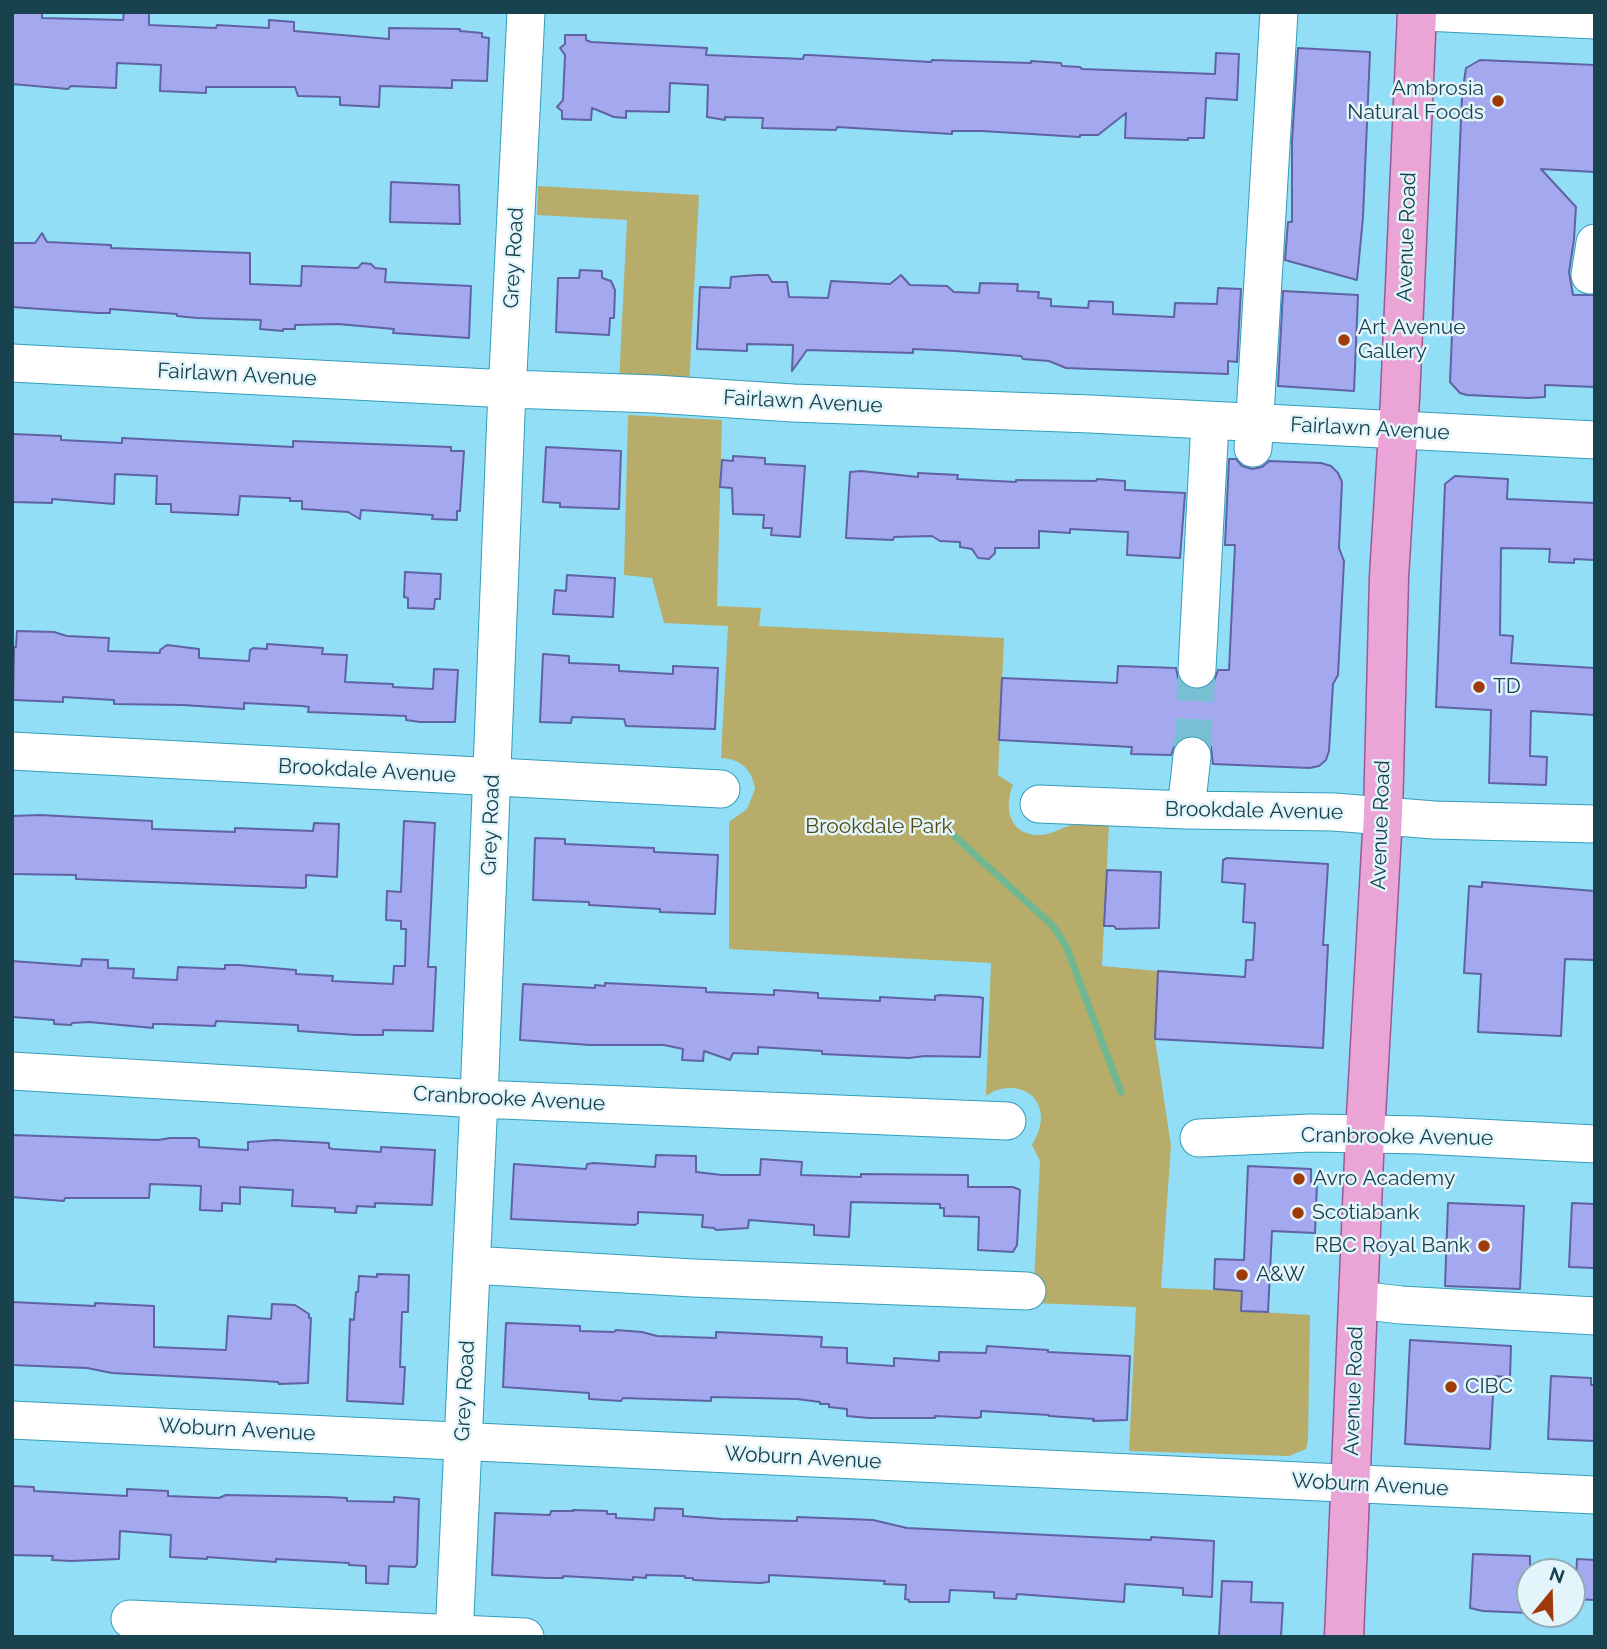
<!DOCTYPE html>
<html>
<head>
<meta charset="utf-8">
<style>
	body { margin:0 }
	#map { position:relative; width:1607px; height:1649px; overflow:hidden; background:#92def6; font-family:Raleway,sans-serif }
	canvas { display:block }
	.frame { position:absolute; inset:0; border:14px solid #17424e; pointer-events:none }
	.north { position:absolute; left:1516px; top:1558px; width:70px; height:70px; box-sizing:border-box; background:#e3f5fb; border:2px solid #91adb6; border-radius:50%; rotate:19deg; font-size:19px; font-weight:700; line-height:28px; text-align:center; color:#17424e }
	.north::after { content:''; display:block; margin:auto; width:24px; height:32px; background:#9f3a0b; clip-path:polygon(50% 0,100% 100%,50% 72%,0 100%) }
</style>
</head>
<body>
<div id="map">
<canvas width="1607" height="1649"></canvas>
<div class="frame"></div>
<div class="north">N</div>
</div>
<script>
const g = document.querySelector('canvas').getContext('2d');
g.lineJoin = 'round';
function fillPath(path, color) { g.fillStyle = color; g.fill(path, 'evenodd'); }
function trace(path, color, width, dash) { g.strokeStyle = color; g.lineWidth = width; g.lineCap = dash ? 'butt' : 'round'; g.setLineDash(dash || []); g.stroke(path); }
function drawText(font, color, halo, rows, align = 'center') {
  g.font = font + ' Raleway,sans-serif'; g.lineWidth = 5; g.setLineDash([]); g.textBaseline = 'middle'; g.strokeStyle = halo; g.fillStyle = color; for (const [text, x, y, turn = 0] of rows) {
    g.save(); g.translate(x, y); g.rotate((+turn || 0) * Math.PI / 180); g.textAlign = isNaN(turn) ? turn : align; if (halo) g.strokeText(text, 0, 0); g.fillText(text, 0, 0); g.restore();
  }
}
const green = new Path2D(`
	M538 186 699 195 689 386 619 382 627 220 537 215Z
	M628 415 722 420 717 606 761 608 759 626 1004 638 998 775 1013 785C1003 808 1010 836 1040 835 1053 835 1063 826 1076 824 1087 822 1098 823 1109 823L1102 966 1158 971 1155 1039 1171 1146 1161 1288 1242 1291V1311L1310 1315 1308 1440 1306 1449 1289 1456 1129 1451 1136 1307 1033 1303 1040 1161 1032 1145C1037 1136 1041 1127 1041 1117 1040 1087 1006 1081 986 1096L991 963 729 949V822L747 809 755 789C752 769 741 759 721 758L728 626 664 623 652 578 624 575Z`);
const stream = new Path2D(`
	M949 831 1053 926 1066 946 1121 1092`);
const building = new Path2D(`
	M18 12H42V18L123 20 124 12H149V25L216 28 217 25 269 28V20L294 22V31L389 39V28L460 29V31L482 33V37L489 38 487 81 452 80V88L380 86 379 107 340 105V97L298 96 295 87H206V93L160 91 161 65 117 63 116 88 71 86 68 89 12 84V14Z
	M565 35H586V40L591 42 707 48 706 55 803 59 804 55H810L931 62 932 60 1031 63V61L1061 63 1062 66 1080 67 1082 69 1215 74 1216 53 1239 54 1237 100 1206 98 1204 138H1188V140L1125 138 1126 113 1098 135H1080V137L982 131H952V134L837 127 836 130 762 128 763 118 725 117V120L707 117 708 85 670 83 669 112 626 111V118L614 117 592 108 591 120 562 119V111L557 107 563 100 565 55 560 48 565 44Z
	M1298 48 1370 52 1363 217 1357 280 1285 260 1288 222H1292V141Z
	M1480 60 1595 65V172L1541 169 1576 207 1574 239 1569 272 1573 295H1595V387L1545 385V397L1529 398 1467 395 1460 393 1450 382 1462 95 1466 68Z
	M391 182 459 185 460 224 390 222Z
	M42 233 47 242 111 245V248L250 253V284L301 286 302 266 358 268 362 263 371 264 375 268 386 269 385 282 471 286 469 338 393 333 394 329 338 324 295 325V329H283V331L260 329 261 320 197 318 177 316V314L110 309V313H98L12 307V243H35Z
	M580 270 602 271V278L611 281 615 290 614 318H610L609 335 556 332 558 278H579Z
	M757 275H768L772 282H787L789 297 828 298 831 281 890 284 901 275 910 285 947 286 954 292 979 293 980 283 1018 284 1017 291 1039 292 1038 298 1051 299V306L1088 308 1089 301 1113 302V314L1174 317 1175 303 1217 304 1218 288 1241 289 1237 362 1228 361V374L1066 368 1049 361 1023 359 1021 356 956 351 913 349V353L807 350 792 371 793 345 747 344V351L697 349 700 287 730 288 731 277Z
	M1283 291 1358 295 1354 391 1278 386Z
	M13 434 61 436V440L122 443V438L293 447V441L451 447V451H464L460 511H457V520L432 519 433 515 361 510 360 519 348 512 302 509V501H290V498L240 496 238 515 171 512V504H156L157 476 115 474 114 504 52 499V503L12 502Z
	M546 447 621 451 619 509 560 507V503L543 502Z
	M733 456 765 458V464L805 466 800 537 771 535 772 528H763L764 515 733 514 732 488 720 487 722 460 733 461Z
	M1229 459H1236L1242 466 1252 469 1262 467 1269 461 1321 463 1331 466 1338 473 1342 482 1339 548 1344 561 1338 675 1333 684 1329 751 1326 760 1319 766 1310 768 1213 764 1211 747 1204 739 1194 735 1183 737 1176 743 1171 755 1131 754 1132 747 999 740 1002 678 1117 683 1118 666 1176 668 1178 678 1185 686 1197 690 1207 687 1214 681 1218 670H1229L1235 545H1225Z
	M861 471 918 477V473L958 475 957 479 1016 482V480L1096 481 1097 479 1125 481V490L1185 493 1180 558 1127 555 1128 532 1070 529V533L1039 531V548H995V553L989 559 978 558 972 549 960 547V542L940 541 932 536 894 537 893 540 846 538 850 472Z
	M1455 476 1508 479 1507 499 1595 503V560L1574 559V563L1549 562 1550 549 1501 548 1500 635 1513 636 1511 663 1595 668V715L1531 711 1530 756 1547 757 1546 785 1489 783 1491 710 1436 707 1445 484Z
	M405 572 441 574 440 599H435L434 609 408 608V598L404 597Z
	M567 575 615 578 613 617 553 614 555 590 566 591Z
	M17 631 54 632 67 636 109 638 108 651 160 653V650L167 645 199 649V658L249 661 250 650 253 648 267 649V644L323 648 322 654 347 655 345 682 393 684V687L433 689 434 669 458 670 455 722H420L406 720V716L308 712 309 707 302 706 244 703V709L183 705 114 704V700L63 697V702L13 700 14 647H16Z
	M543 654 569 656V663L619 665V671L673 674V666L718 668 715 729 626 726 624 719 572 717 571 723 540 722Z
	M40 815 152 821V829L235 832V828L313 831 314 823 339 824 337 877 306 875V887L304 888 76 879V875L12 874V816Z
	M404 821 435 823 428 967H436L433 1031 383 1030V1035H356L298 1031V1025L216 1021 215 1026 162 1024H153V1028L89 1022 72 1023 71 1025 54 1024V1020L12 1017V961L81 966 82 959 108 960V968L134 969 133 978 177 980 178 967 225 969V965H238L296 970V974L333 976 332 981 393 984 394 966H405L406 929H401V921L386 920 387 891 401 892Z
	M535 838 565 839V844L654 848V852L718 855 715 914 660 912V909L589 905V902L533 900Z
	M1227 858 1328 864 1323 945H1328L1323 1048 1155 1039 1158 971 1245 977 1246 960H1253L1255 923 1243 922 1245 884 1222 882 1223 860Z
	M1107 870 1161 872 1159 928 1116 929 1114 926H1104Z
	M1482 882 1595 891V960L1565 959 1561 1036 1478 1032 1481 974 1464 973 1469 886 1482 887Z
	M605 983 706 988V992L774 995V990L818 993V998L880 1001V997L935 1000V996L940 995 979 997 983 998 980 1057 925 1056 909 1058 822 1054V1051L758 1047V1054L733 1053 730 1060 704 1051 703 1061 682 1060 683 1049 664 1045H590L520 1040 523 984 595 988V985L605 986Z
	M12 1135 158 1140 170 1138H196L199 1140V1147L248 1150V1142L275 1140 329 1143V1148L333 1149 381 1152V1147L435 1150 432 1205 375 1203V1207L357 1206 356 1213 335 1212V1208L292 1206 293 1190 240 1187V1204L222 1203V1211L200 1210 201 1186 150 1184 149 1198H65L64 1201 12 1197Z
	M656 1155 696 1156V1172L722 1175H760L761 1159 802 1162 801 1175 861 1177V1174L968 1175V1187H1013L1020 1190 1017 1245 1013 1252 978 1250 979 1217 944 1216V1208H940V1204L851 1202 849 1237 814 1235V1225L749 1220 748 1228 716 1230 714 1228 702 1227 703 1215 638 1212V1223L635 1225 511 1219 514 1164 586 1169 587 1164 594 1163 655 1167Z
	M1248 1166 1311 1169V1183H1317L1315 1233 1272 1231 1268 1312 1241 1311 1242 1291 1214 1289 1215 1259 1244 1260Z
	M1448 1203 1524 1206 1520 1289 1445 1286Z
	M1572 1203 1595 1204 1594 1268 1569 1267Z
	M377 1274 409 1275 408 1312H402L400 1367H405L403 1404 347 1401 350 1319 354 1320 356 1292H358L359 1276 377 1277Z
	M12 1302 95 1306V1303L154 1306V1347L226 1350 228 1316 271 1319 272 1304 295 1305 309 1314V1318H311L308 1383 279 1384 278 1382 249 1380 112 1373 87 1368 12 1365Z
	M506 1323 580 1326V1331L614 1332 616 1330 642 1332 657 1336 716 1338V1332L822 1337 821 1347 847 1348V1363L894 1366V1358L939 1361V1352L986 1353 987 1346 1048 1350V1352L1130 1356 1127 1420 1093 1421 1094 1419 1049 1416V1415L981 1411V1417L977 1418 935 1416V1418H869L847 1416V1409L829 1407V1404H820V1402L797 1399 711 1397V1401L623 1398 621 1401 589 1399V1393L503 1387Z
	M1410 1340 1511 1346 1510 1377 1494 1376 1490 1449 1405 1444Z
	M1551 1376 1591 1378V1385H1595V1441L1548 1439Z
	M12 1486 34 1487V1491L127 1496V1489L168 1491V1496L219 1498 226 1495 327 1497 347 1498V1501L394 1502V1497L419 1499 417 1564 415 1567 389 1566 388 1584 366 1583V1566L349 1565V1563L276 1559V1562L207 1557V1559L170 1557 171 1535 120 1531 119 1559 71 1561 52 1560 53 1556 12 1555Z
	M655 1508 683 1509V1516L722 1519 797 1521V1517L850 1519 873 1520 907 1528 1151 1540V1537L1214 1541 1212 1597 1183 1595V1588L1125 1584 1124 1602 1017 1594 1016 1599 994 1598V1592L950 1590 949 1602H909V1600L905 1599 906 1585 884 1584 885 1581 769 1575V1582L760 1583 693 1580V1578H685V1576L646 1575V1578L633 1577V1580L563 1576V1578H546L492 1575 495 1513 550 1515 551 1511H573V1510L607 1511V1514H616V1518L654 1520Z
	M1473 1554 1530 1556V1613L1483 1611 1470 1608Z
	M1577 1559 1595 1560V1600L1575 1599Z
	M1222 1581 1252 1582 1251 1602 1283 1603 1281 1637H1219Z`);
const minorTunnel = new Path2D(`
	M1192 756 1197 669`);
const minor = new Path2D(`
	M1424 12 1595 20
	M1590 275 1595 243
	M12 363 508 389 655 394 793 403 1090 414 1595 440
	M1253 448 1279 12
	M1197 669 1210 422
	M12 751 721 789
	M1039 804 1186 810 1334 812 1434 820 1595 824
	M1186 810 1192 756
	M12 1071 479 1099 1007 1121
	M1199 1138 1311 1133 1421 1135 1595 1144
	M471 1265 693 1278 1027 1291
	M1358 1300 1401 1305 1595 1316
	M12 1420 1595 1495
	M130 1619 525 1637
	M454 1637 479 1099 506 414 526 12`);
const major = new Path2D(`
	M1344 1637 1365 1134 1383 815 1389 577 1400 399 1417 12`);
const markers = [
	[1498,101,7,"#9f3a0b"],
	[1344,340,7,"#9f3a0b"],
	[1479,687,7,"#9f3a0b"],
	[1299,1179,7,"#9f3a0b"],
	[1298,1213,7,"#9f3a0b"],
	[1484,1246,7,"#9f3a0b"],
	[1242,1275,7,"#9f3a0b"],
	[1451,1387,7,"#9f3a0b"]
];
const poiNames = [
	["Ambrosia",1484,89,"right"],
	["Natural Foods",1484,113,"right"],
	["Art Avenue",1358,328],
	["Gallery",1358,352],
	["TD",1493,687],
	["Avro Academy",1313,1179],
	["Scotiabank",1312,1213],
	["RBC Royal Bank",1470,1246,"right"],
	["A&W",1256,1275],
	["CIBC",1465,1387]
];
const streetNames = [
	["Avenue Road",1407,237,-88],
	["Grey Road",514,258,-87],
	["Fairlawn Avenue",237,375,3],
	["Fairlawn Avenue",803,402,3],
	["Fairlawn Avenue",1370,429,3],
	["Brookdale Avenue",367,771,3],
	["Brookdale Avenue",1254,811,1],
	["Grey Road",491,825,-88],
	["Avenue Road",1381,825,-88],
	["Cranbrooke Avenue",509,1099,3],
	["Cranbrooke Avenue",1397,1137,1],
	["Grey Road",465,1391,-87],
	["Avenue Road",1354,1391,-88],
	["Woburn Avenue",237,1430,3],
	["Woburn Avenue",803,1458,3],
	["Woburn Avenue",1370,1485,3]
];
const parkNames = [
	["Brookdale Park",879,827]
];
fillPath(green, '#b7ac69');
trace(stream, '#6fb892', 7);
fillPath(building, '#a3a8ef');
trace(building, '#5f62a3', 2);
trace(minorTunnel, '#79bfd4', 37, [37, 18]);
trace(minor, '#349dba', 39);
trace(major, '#985a94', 41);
trace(minor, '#fff', 37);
trace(major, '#eba4d6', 38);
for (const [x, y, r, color] of markers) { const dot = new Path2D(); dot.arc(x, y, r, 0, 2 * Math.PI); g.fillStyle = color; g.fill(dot); trace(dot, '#e3f5fb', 2.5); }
drawText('21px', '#17424e', '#e3f5fb', poiNames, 'left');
drawText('21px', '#17424e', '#e3f5fb', streetNames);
drawText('21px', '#504810', '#e3f5fb', parkNames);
</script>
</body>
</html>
